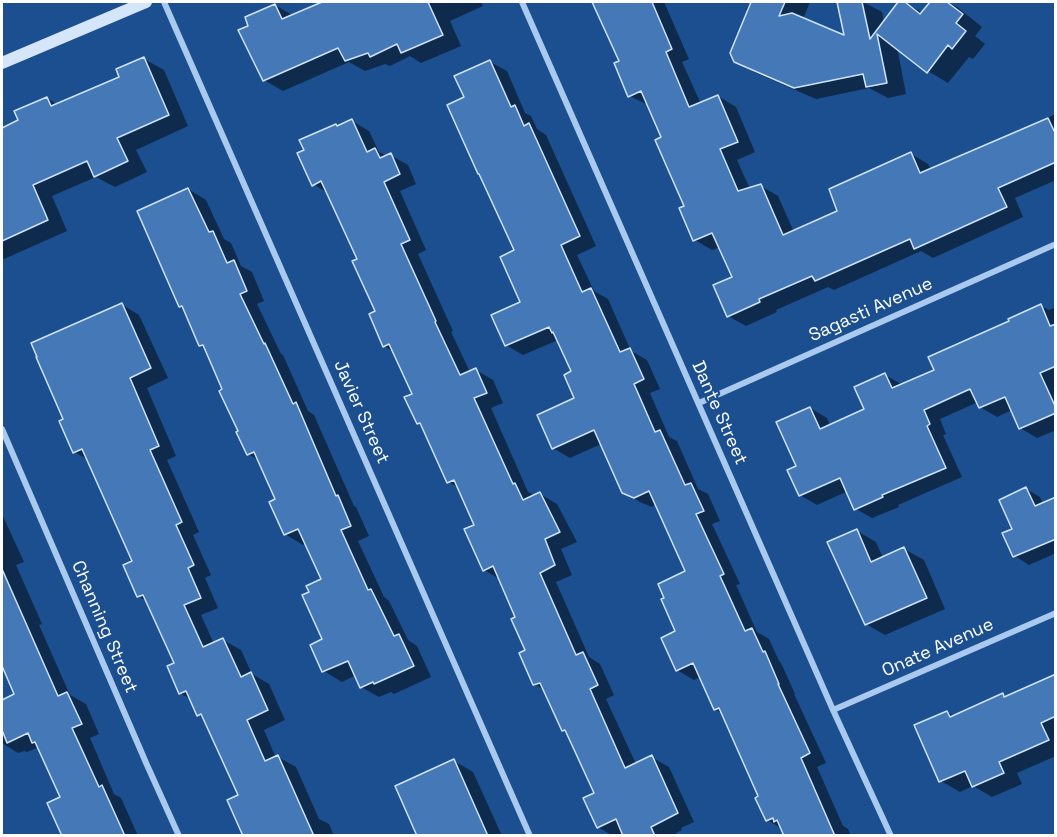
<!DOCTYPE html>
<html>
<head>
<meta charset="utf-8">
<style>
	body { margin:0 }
	#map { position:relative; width:1057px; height:837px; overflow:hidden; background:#1b4f8f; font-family:"Space Grotesk",sans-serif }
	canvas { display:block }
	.frame { position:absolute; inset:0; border:3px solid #fff; pointer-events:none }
</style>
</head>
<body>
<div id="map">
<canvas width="1057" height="837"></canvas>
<div class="frame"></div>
</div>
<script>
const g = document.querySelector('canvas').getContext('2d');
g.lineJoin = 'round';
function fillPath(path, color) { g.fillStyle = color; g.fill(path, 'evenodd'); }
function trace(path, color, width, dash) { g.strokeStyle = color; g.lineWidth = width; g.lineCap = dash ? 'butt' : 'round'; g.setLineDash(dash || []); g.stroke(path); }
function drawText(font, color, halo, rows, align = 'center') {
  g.font = font + ' "Space Grotesk",sans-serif'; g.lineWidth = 4.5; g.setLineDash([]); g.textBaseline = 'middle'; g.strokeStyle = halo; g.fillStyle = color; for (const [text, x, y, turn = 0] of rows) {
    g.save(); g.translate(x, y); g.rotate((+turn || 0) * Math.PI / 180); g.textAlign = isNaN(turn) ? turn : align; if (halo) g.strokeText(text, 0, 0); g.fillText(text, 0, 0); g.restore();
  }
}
const shadow = new Path2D(`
	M325 2H481L483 6 450 21 461 46 421 63 410 56 390 66 385 64 365 71 349 62 283 91 264 80 250 27 275 5 294 16Z
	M593 2H664L689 59 682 62 701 104 718 96 736 107 755 152 737 160 750 189 761 186 778 196 794 232 839 212 911 154 928 164 931 170 1033 126V124L1056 114V180L1015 198 1023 217 933 258 921 251 834 290 828 287 776 310 777 312 746 326 728 316 734 278 720 247 712 250 695 240 685 207 663 138 648 105 630 96 621 62Z
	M750 2H810L803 19 846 37 840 5 863 2 882 12 884 23 900 2H903L923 13 932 2H948L957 7 982 27 975 36 985 44 973 59 969 57 948 83 928 71 897 47 906 94 888 98 869 88 816 99 756 73 735 61 749 11 746 10Z
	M144 59 164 70 188 126 136 150 147 172 115 187 96 177 52 196 67 231 4 259 2 258V129L20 121 47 98 58 105 121 78Z
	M490 62 507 71 525 113 531 116 537 129 546 135 596 246 577 255 594 291 608 299 631 351 647 360 660 389 650 393 669 437 677 441 698 489 708 494 720 521 712 524 740 584 736 585 757 632 769 639 779 661 781 663 795 694H794L826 763 817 767 843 826 848 829 851 836H786L783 829 767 820 760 797 723 714 715 709 700 677 694 680 677 670V632L687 572 656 504 652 507 640 502 623 492 601 444 570 458 553 448 576 399 573 372 558 340 523 355 506 345 493 316 522 303 516 251 466 98Z
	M352 121 369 131 379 152 387 156 390 155 408 165 416 184 400 191 426 250 418 254 453 331 451 332 470 372 476 370 493 380 503 403 491 408 528 492 532 494 533 497 540 494 557 504 577 542 561 549 572 575 556 582 589 657 600 664 614 695 606 699 636 764 651 757 669 767 694 822 681 828 682 830 676 833 677 836H625L624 833 619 836H613L598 827 596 794 569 734 563 730 545 690 534 684 527 651 517 618 501 580 484 570 476 525 459 488 449 482 424 427 418 423 414 395 394 352 384 346 377 312 358 260 328 193 313 184 338 127Z
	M188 189 206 200 224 239 231 243 241 266 252 272 264 301 257 304 281 354 283 355 308 411 314 415 354 506 356 507 369 536 358 541 384 597 389 601 408 640 417 646 431 677 394 694 391 692 379 697 361 687 356 675 342 682 324 671V640L311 593 323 580 306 543 303 545 285 534 277 500 260 461 248 454 224 390 206 348 201 345 185 309 180 306Z
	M121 304 139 315 168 378 147 388 176 456 167 460 199 532 193 535 211 575 205 578 218 608 201 615 214 644 223 640 241 650 252 674 269 684 285 720 264 730 276 758 278 757 296 767 319 819 329 824 334 836H250L240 796 205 719 199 715 192 700 180 693 176 664 148 602 138 596 134 562 89 460 74 452 65 420Z
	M1041 306 1049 310 1056 307V430L1037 438 1020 428 1012 410 997 417 980 407 978 402 940 419 946 434 943 435 962 477 898 505 899 507 872 518 856 509 848 491 817 505 800 495 798 467 810 408 827 418 830 426 866 410 885 375 903 385 936 371 1011 322Z
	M1026 489 1040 497 1043 504 1056 499V553L1029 565 1015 556 1004 534 1014 530Z
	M2 514 24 562 16 565 42 624 39 625 70 695 86 704 99 734 90 738 114 794 121 798 138 836H63L62 798 39 747 27 752 24 751 18 753 2 743V701L16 695 5 669 2 670Z
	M857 531 876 542 883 558 904 549 924 560 945 609 885 635 866 624Z
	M1056 676V756L1017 773 1022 784 992 797 973 786 960 792 941 781 947 712 955 716 1003 695 1007 697Z
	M454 761 473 772 502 836H419Z`);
const building = new Path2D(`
	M322 2H428L443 35 401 53 397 44 370 57 368 53 345 61 338 48 263 81 238 30 248 26 245 17 275 4 282 19Z
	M592 2H652L672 49 666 52 689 107 718 95 738 142 720 149 738 191 761 184 783 235 837 211 829 189 911 152 920 173 1048 118 1056 135V162L998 188 1007 207 914 249 910 239 815 281 812 276 759 299 760 302 727 317 713 285 732 277 712 233 693 241 679 208 684 206 655 140 661 137 641 91 628 97 614 63 619 61Z
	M751 2H785L779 16 792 13 844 35 837 2H862L870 39 898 2H905L920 14 930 2H947L963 14 956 23 966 31 952 49 948 45 927 73 877 34 887 83 866 87 863 74 794 88 734 62 730 53Z
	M144 57 169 115 117 138 128 161 94 177 87 161 33 185 48 220 2 241V128L18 120 14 111 47 97 51 106 119 77 116 69Z
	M490 60 511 107 515 105 524 126 529 123 580 236 561 245 582 292 591 288 620 352 630 348 644 379 634 384 655 432 660 430 685 485 691 483 704 511 696 514 724 574 720 576 745 631 752 628 763 652 765 651 779 684H778L810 753 801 758 835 836H784L777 820 774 822 773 818 766 821 755 798 758 796 719 708 714 710 693 663 676 671 661 638 675 631 661 599 664 598 658 584 685 571 649 491 634 498 622 493 594 430 552 449 537 415 574 398 564 375 571 371 553 332 552 333 549 327 505 346 491 315 520 302 500 257 514 250 479 174H478L447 105 464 97 454 76Z
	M352 119 367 152 375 148 380 158 391 153 400 174 384 182 410 240 401 244 436 321 435 322 460 375 476 368 487 393 474 398 513 484 515 483 523 500 540 492 560 532 545 539 555 565 540 573 576 655 583 652 598 685 590 689 625 768 652 755 678 813 651 827 655 836H623L616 819 597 828 583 798 594 793 565 730 562 731 540 683 533 685 519 653 525 650 511 619 515 617 493 566 483 571 464 529 474 525 454 480 447 483 420 423 417 424 404 397 412 394 389 344 383 347 369 314 375 311 352 261 357 259 321 181 312 186 297 153 304 150 299 140 336 124 337 126Z
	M188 188 209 232 213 231 227 263 234 260 247 291 240 294 264 344 265 343 293 404 296 402 336 496 338 495 351 526 341 530 368 590 371 589 394 636 399 634 414 666 374 684 373 682 360 688 348 661 322 672 310 645 322 639 302 595 309 592 306 586 321 579 298 529 284 535 269 502 275 499 254 452 247 455 236 432 238 431 219 391 222 389 203 345 199 346 182 306 179 307 137 211Z
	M122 303 151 368 130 378 159 446 150 450 182 522 176 525 194 565 188 568 201 598 184 605 203 647 223 638 241 677 251 672 268 710 247 720 265 761 278 755 314 836H243L227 800 238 795 201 714 197 716 186 691 179 694 167 666 174 663 143 595 137 597 123 565 132 561 82 449 73 453 59 421 63 419 36 357H37L31 343Z
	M1041 304 1050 326 1056 324V366L1040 373 1056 408V413L1019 429 1005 397 979 408 970 389 924 410 930 424 927 426 946 468 882 495 883 497 854 510 840 478 799 496 787 470 796 466 776 422 810 407 820 429 864 409 854 387 885 373 892 388 934 370 928 357 1009 321 1008 319Z
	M1026 487 1035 506 1056 497V539L1013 557 1002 533 1012 529 999 500Z
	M857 529 871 562 904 547 927 598 865 625 827 542Z
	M2 569 58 696 67 692 82 724 72 728 99 787 102 785 125 836H62L47 803 60 797 35 742 32 743 28 733 7 743 2 730V700L14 694 2 666Z
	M1056 674V716L1041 723 1049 740 999 762 1004 773 972 787 965 771 939 782 914 725 947 711 950 717 1003 693 1004 697Z
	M454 759 488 836H417L395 786Z`);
const minor = new Path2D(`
	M164 2 530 836
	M522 2 833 710 891 836
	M699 403 1056 244
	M2 429 147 765 179 836
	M833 710 1056 613`);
const secondary = new Path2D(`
	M2 63 146 2`);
const streetNames = [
	["Sagasti Avenue",871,310,-24],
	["Javier Street",361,412,66],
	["Dante Street",719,413,66],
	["Channing Street",104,627,67],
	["Onate Avenue",938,648,-24]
];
fillPath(shadow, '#0007');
fillPath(building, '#4478b7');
trace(building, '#cfe3fa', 1.5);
trace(minor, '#a9c9ee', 6);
trace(secondary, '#d6e6fa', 12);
drawText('18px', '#fff', '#1b4f8f', streetNames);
</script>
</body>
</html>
